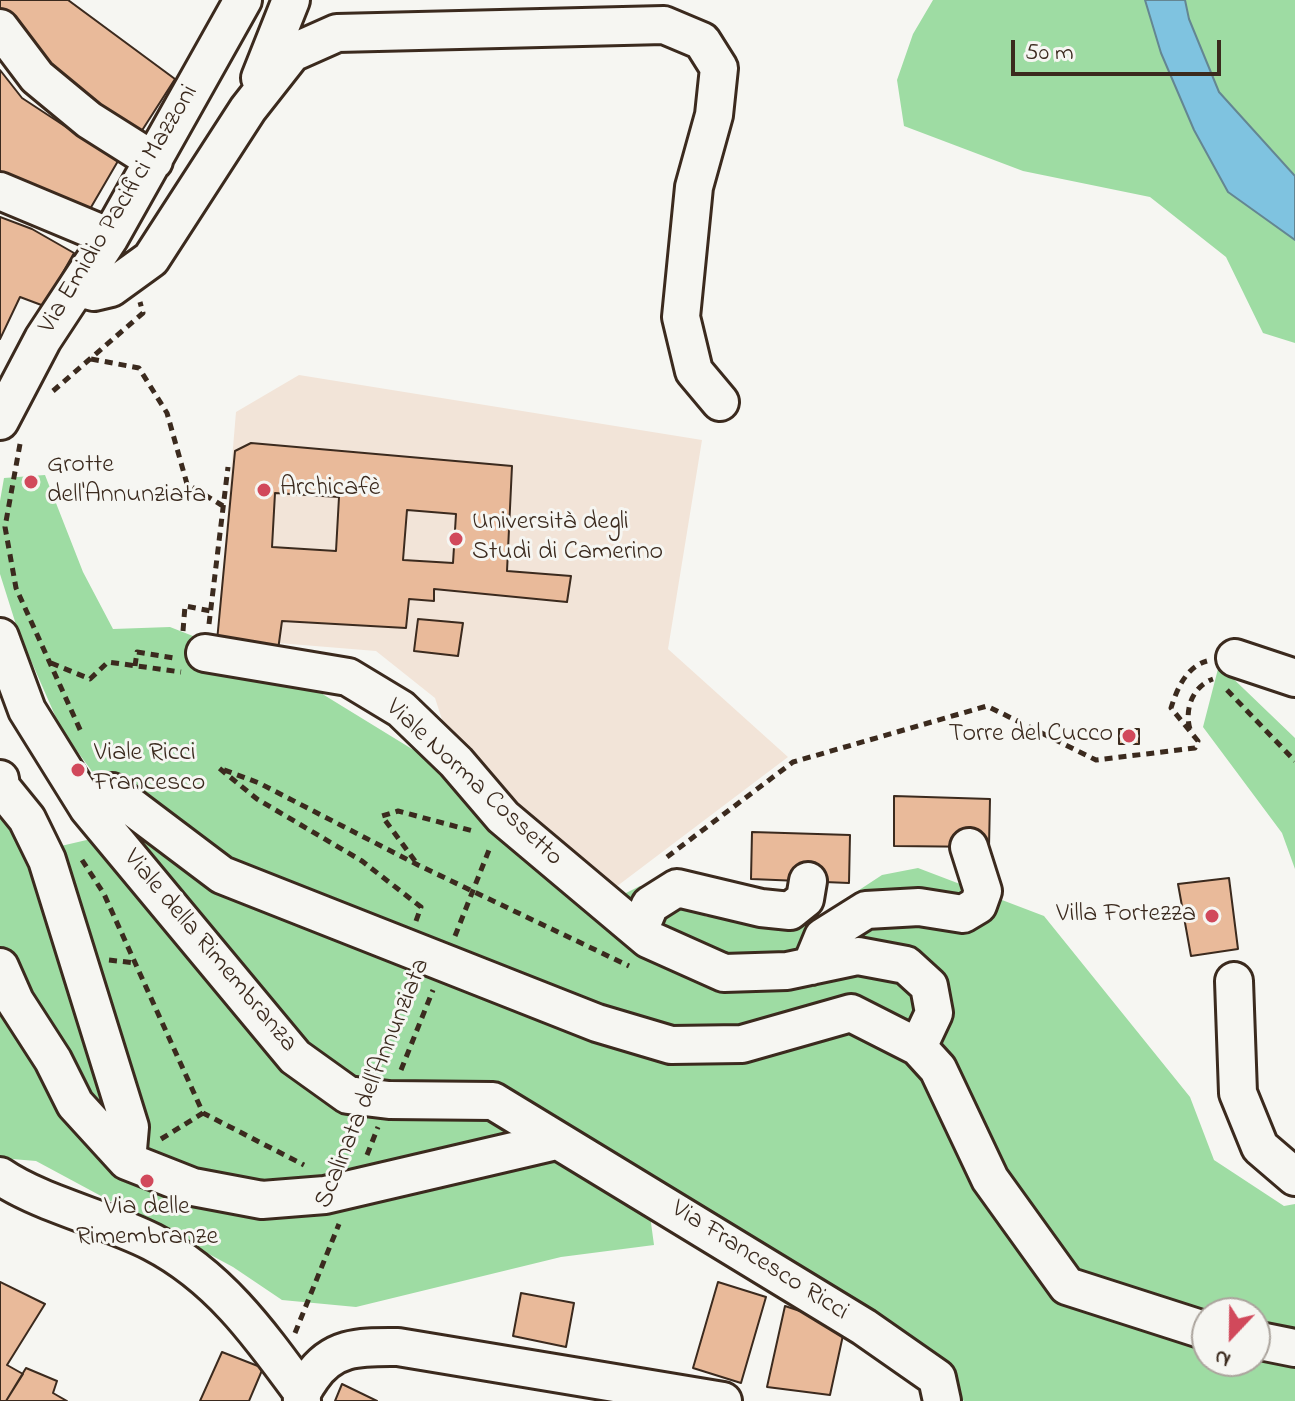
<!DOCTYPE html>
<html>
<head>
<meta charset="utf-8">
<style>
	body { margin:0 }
	#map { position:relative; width:1295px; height:1401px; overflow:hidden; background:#f6f6f2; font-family:"Indie Flower",sans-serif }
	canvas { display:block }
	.north { position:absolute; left:1191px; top:1297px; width:80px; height:80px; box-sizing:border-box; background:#f6f6f2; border:2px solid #aba49d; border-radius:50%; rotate:202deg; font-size:22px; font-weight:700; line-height:32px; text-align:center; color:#3b2a1e }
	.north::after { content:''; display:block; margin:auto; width:28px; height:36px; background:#d1495b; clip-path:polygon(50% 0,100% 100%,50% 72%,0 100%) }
	.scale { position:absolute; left:1011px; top:40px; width:210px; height:36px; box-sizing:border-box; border:4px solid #3b2a1e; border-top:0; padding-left:10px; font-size:24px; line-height:28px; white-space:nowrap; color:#3b2a1e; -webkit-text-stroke:6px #f6f6f2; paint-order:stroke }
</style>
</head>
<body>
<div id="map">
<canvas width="1295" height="1401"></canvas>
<div class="north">N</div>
<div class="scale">50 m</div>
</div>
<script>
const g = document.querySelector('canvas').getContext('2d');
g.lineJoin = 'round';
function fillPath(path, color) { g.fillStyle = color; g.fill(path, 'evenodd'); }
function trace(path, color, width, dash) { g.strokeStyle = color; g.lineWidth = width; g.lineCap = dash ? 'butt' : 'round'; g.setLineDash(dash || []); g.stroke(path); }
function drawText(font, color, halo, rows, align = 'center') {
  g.font = font + ' "Indie Flower",sans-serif'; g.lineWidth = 6; g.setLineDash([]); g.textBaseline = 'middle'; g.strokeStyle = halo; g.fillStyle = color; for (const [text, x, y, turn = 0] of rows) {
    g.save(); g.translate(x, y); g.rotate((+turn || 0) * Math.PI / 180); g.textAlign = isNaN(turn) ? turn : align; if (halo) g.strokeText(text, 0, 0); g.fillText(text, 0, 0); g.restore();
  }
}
const built = new Path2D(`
	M299 375 702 440 668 649 788 757 604 896 454 756 435 698 376 651 217 638 236 412Z`);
const green = new Path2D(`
	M933 0H1145L1161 53 1228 191 1295 240V343L1263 333 1226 257 1150 197 1023 171 904 126 897 80 913 34Z
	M1185 0H1295V176L1219 92 1189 19Z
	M45 475 83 572 113 629 170 627 226 649 282 659 324 695 412 749 451 763 606 903 640 886 707 917 821 915 882 875 918 868 1044 916 1190 1097 1214 1160 1284 1206 1295 1204V1401H964L860 1310 644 1171 654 1245 561 1257 356 1307 282 1300 233 1267 36 1161 0 1158V808L48 849 134 829 61 729 18 631 0 574V501L4 478ZM1207 1313H1255V1361H1207Z
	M1219 665 1295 738V869L1282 833 1203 727Z`);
const water = new Path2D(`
	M1145 0H1185L1189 19 1219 92 1295 176V240L1228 192 1194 130 1161 53Z`);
const building = new Path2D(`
	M0 0H68L175 79 141 132 50 73 0 9Z
	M0 70 22 98 118 161 90 209 0 172Z
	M0 217 32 229 74 253 44 306 20 297 0 339Z
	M251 443 512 466 507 571 571 576 567 602 434 589V601L409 599 406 628 282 621 278 650 217 641 235 451ZM275 493 339 497 336 551 272 547ZM407 510 456 514 453 563 403 560Z
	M418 619 463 623 458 656 414 651Z
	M1119 729H1139V744H1119Z
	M894 796 990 799 989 847 894 846Z
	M752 832 850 835 849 883 751 879Z
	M1229 878 1238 949 1191 956 1178 884Z
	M0 1282 45 1304 7 1365 23 1374 6 1401H0Z
	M718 1282 766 1297 741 1383 693 1368Z
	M521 1293 574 1303 566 1347 513 1336Z
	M785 1306 845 1326 830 1395 767 1387Z
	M222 1352 263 1368 249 1401H200Z
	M26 1368 57 1381 53 1393 67 1401H6Z
	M342 1384 377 1401H335Z`);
const path = new Path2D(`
	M91 359 139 368 167 413 187 484 223 506
	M53 391 143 313 140 302
	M20 444 5 527 16 588 82 734
	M209 624 228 467
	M183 631 185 606 211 611
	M51 663 90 679 108 662 181 672
	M135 666 137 652 174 658
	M1227 690 1295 761
	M1190 729C1184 709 1193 686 1213 679
	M667 857 793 762 987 706 1096 760 1195 748 1198 741 1171 708C1177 689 1186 667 1207 661
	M82 860 104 894 203 1113 304 1165
	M415 861 382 816 398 811 473 831
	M416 921 421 907 362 861 257 799 219 768 259 783 418 865 629 966
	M455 936 491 845
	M109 960 135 963
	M401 1070 433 990
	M161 1139 203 1113
	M367 1155 378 1127
	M295 1333 339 1224`);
const minor = new Path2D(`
	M0 28 37 77 89 120 154 161
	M260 78 291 0
	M0 191 110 237
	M79 288 94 292 111 288 151 259 248 109 292 53 337 33 664 25 702 41 719 68 714 115 694 187 681 317 694 371 720 402
	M0 421 43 339 110 237 243 0
	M0 637 27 710 88 808 295 1057 348 1095 389 1100 493 1101 864 1327 937 1378 942 1401
	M205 653 348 677 401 709 456 762 503 817 648 939 724 973 787 971 858 956 906 965 929 986 934 1013 918 1047
	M1235 658 1295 678
	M0 779 1 787 27 819 47 860 130 1127 127 1161
	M88 808 112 792 222 875 597 1023 671 1045 742 1044 851 1013 918 1047 938 1069 990 1179 1067 1286 1207 1331
	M639 931 650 905 677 888 761 908 790 911 805 899 808 881
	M811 966 823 937 866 910 919 907 963 914 978 905 983 891 969 847
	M0 967 15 1001 53 1060 75 1104 127 1161 193 1187 262 1200 325 1195 556 1141
	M1234 981 1238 1093 1260 1147 1295 1177
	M0 1176C39 1203 107 1219 152 1242 218 1276 259 1333 302 1392
	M1255 1340 1295 1348
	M302 1401C301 1391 306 1386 311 1378 333 1345 362 1347 398 1347L723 1401`);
const markers = [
	[31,482,8,"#d1495b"],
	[264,490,8,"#d1495b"],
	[456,539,8,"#d1495b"],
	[1129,736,8,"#d1495b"],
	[78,770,8,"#d1495b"],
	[1212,916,8,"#d1495b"],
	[147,1181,8,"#d1495b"]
];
const streetNames = [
	["Via Emidio Pacifici Mazzoni",120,210,-59],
	["Viale Norma Cossetto",473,784,43],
	["Viale della Rimembranza",209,952,50],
	["Scalinata dell'Annunziata",374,1084,-68],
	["Via Francesco Ricci",759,1262,32]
];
const poiNames = [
	["Grotte",47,467],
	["dell'Annunziata",47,497],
	["Archicafè",280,490],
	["Università degli",472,524],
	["Studi di Camerino",472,554],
	["Torre del Cucco",1113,736,"right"],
	["Viale Ricci",94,755],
	["Francesco",94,785],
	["Villa Fortezza",1196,916,"right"],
	["Via delle",147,1209,"center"],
	["Rimembranze",147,1239,"center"]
];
fillPath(built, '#f2e4d8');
fillPath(green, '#9edca3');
fillPath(water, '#7fc3e0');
trace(water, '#648692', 2);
fillPath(building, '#e9ba9a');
trace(building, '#3b2a1e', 2);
trace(minor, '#3b2a1e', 42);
trace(path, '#3b2a1e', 5, [8, 6]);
trace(minor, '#f6f6f2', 36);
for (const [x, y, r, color] of markers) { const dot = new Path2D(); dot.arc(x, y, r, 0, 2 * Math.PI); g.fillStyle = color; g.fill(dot); trace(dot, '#f6f6f2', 3); }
drawText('26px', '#3b2a1e', '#f6f6f2', streetNames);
drawText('26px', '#3b2a1e', '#f6f6f2', poiNames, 'left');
</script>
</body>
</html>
